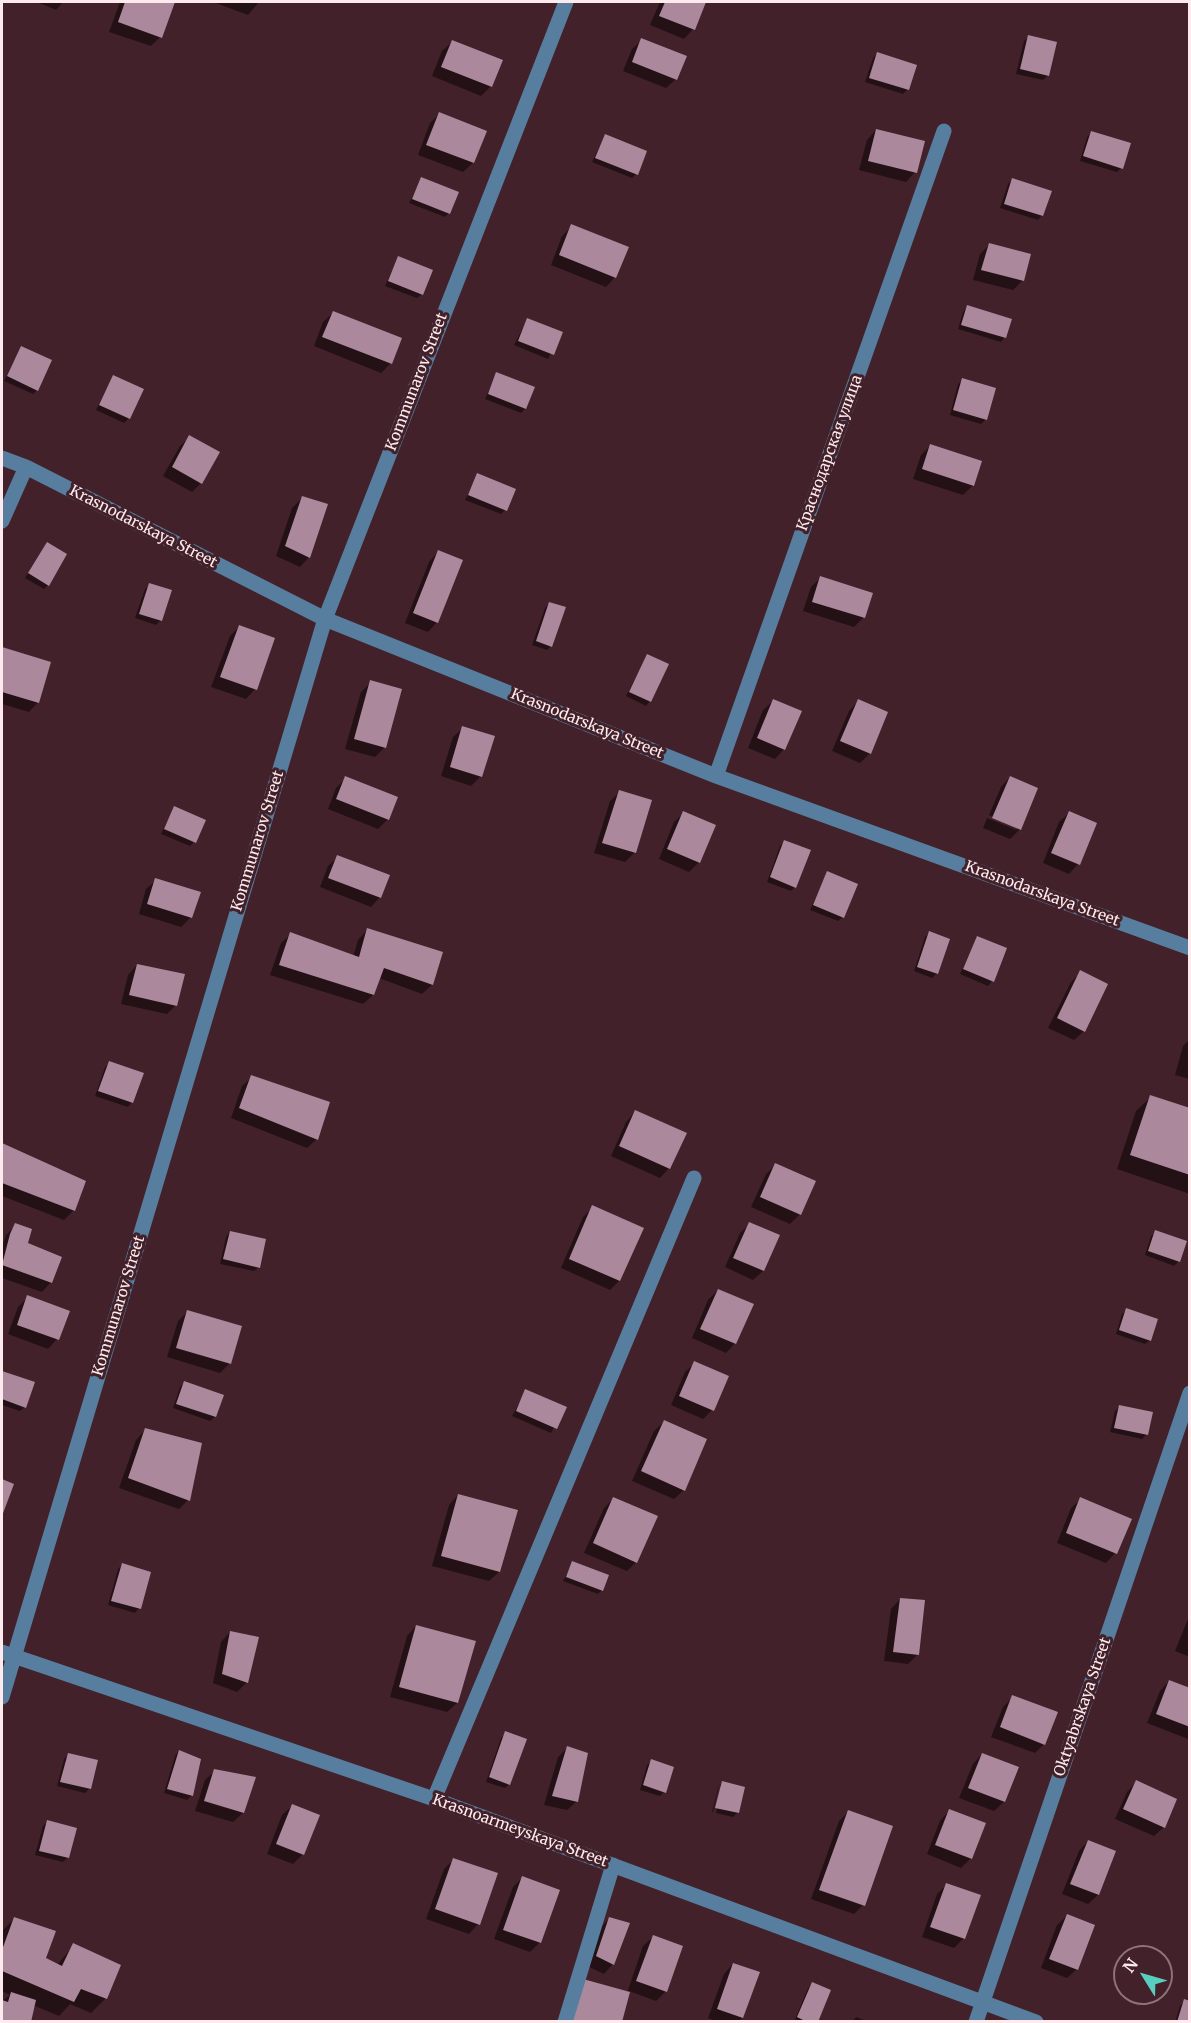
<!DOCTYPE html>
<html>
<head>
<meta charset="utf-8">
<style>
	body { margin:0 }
	#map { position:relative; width:1191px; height:2023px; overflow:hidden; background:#42212a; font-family:Merriweather,serif }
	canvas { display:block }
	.frame { position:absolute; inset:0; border:3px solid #fdebee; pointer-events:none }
	.north { position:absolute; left:1113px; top:1945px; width:60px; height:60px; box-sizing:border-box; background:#42212a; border:2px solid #8d7278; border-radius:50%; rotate:307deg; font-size:16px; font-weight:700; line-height:24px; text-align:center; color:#fdebee }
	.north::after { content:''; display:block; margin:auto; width:21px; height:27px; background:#58cebf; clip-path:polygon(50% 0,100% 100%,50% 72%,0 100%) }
</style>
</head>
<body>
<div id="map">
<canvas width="1191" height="2023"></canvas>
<div class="frame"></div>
<div class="north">N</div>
</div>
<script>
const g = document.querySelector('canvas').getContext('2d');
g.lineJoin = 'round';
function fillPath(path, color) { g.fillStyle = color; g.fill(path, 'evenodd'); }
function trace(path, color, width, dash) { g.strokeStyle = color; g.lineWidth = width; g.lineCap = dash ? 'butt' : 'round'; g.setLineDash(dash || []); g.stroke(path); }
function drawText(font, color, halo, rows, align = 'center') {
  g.font = font + ' Merriweather,serif'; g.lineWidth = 6; g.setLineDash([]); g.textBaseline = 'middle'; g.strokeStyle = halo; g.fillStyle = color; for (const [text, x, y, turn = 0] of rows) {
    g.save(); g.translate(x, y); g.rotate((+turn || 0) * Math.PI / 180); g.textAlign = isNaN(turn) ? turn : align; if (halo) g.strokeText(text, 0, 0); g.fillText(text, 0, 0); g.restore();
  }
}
const shadow = new Path2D(`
	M37 2H63L56 10Z
	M120 2H173L160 37 151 46 109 32Z
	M213 2H259L248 15Z
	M660 2H704L693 29 684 39 650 25Z
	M1029 37 1048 75 1043 80 1016 74 1024 41Z
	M642 40 676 79 666 88 623 71 632 49Z
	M452 42 491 86 481 96 432 76 442 51Z
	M877 54 915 66 907 90 903 94 865 82 873 58Z
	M439 114 485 132 473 163 463 172 418 155 430 123Z
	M876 130 915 172 906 182 859 170 867 140Z
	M1092 132 1121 168 1117 172 1080 161 1087 137Z
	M605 135 636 174 632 178 592 162Z
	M422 179 449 213 445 217 409 203Z
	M1012 180 1042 215 1038 220 1000 208 1008 184Z
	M572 226 615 277 606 287 551 265 562 236Z
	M990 244 1029 255 1022 281 1013 290 973 280 980 254Z
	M398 258 422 294 417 298 385 286Z
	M967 307 1005 337 1001 342 958 329 963 312Z
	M333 313 391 363 381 373 314 346 323 322Z
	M527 320 561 333 548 359 514 345Z
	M22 348 37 390 33 394 4 381Z
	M497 374 525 409 521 413 485 399Z
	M113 377 129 418 124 423 96 410Z
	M963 380 995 389 985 420 981 424 950 415 958 384Z
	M190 437 201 483 192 492 163 476 180 446Z
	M930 446 973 485 963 495 913 479 921 455Z
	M478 475 505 510 501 514 465 500Z
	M302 498 309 557 300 567 276 556 292 508Z
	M47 544 48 585 44 589 25 578Z
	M438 552 437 622 428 632 405 623 429 562Z
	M820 578 871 594 863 618 854 627 803 611 811 587Z
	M150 584 170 591 160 621 156 625 135 618 145 589Z
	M549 604 551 646 547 650 532 645 545 608Z
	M239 627 255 689 246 699 211 687 230 636Z
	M2 649 50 663 38 702 29 712 2 704Z
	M647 656 650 701 646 706 626 696Z
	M371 682 400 690 384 748 375 757 345 749 361 692Z
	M773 701 784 749 775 759 748 748 763 710Z
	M858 701 870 753 860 763 832 751 849 711Z
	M463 728 481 776 471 786 441 776 453 737Z
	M1010 777 1020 829 1010 839 983 828 987 818 1017 830V827L989 815 1001 787Z
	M346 778 388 819 378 829 328 809 336 788Z
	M620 792 634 853 625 862 594 853 610 801Z
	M174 808 194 842 190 846 161 834Z
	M684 813 699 862 689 872 659 859 674 822Z
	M1069 813 1078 864 1069 874 1043 863 1059 822Z
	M785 842 795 887 791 891 767 882 780 846Z
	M338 857 380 897 371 907 320 887 328 866Z
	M827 873 843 917 838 921 810 910Z
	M156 880 191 917 181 927 139 914 146 889Z
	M367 930 432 985 422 994 379 978 373 995 363 1004 270 975 281 943 291 934 353 957 358 940Z
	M929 933 937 973 932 978 914 971 925 937Z
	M977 937 992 981 988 986 960 974Z
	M137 965 176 1005 167 1014 121 1004 128 975Z
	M1081 972 1084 1031 1074 1040 1048 1028 1071 982Z
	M1190 1039V1079L1175 1075 1183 1046Z
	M109 1063 132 1102 128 1107 95 1096 105 1067Z
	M252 1077 317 1139 307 1148 231 1118 242 1086Z
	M1151 1097 1190 1110V1194L1117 1169 1136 1111Z
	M635 1112 669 1168 660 1178 611 1156 626 1122Z
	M2 1145 84 1181 74 1210 64 1220 2 1196Z
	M775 1165 800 1214 790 1224 751 1207 766 1174Z
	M593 1207 619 1281 610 1290 561 1268 583 1217Z
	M750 1224 778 1236 763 1271 753 1280 725 1267 740 1233Z
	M16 1225 51 1282 42 1292 2 1278V1247L6 1235Z
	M230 1232 259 1267 254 1271 220 1264 226 1237Z
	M1156 1232 1179 1261 1174 1266 1145 1255 1151 1236Z
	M718 1290 735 1343 726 1353 692 1338 708 1300Z
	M28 1297 57 1339 48 1349 8 1334 18 1307Z
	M1127 1310 1150 1340 1145 1344 1116 1334 1122 1314Z
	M188 1311 230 1363 220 1373 167 1357 178 1321Z
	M695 1363 712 1410 703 1419 671 1405 685 1372Z
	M2 1373 33 1383 25 1407 20 1411 2 1405Z
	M184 1383 215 1417 210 1421 173 1408 180 1387Z
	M526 1391 565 1407 551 1433 512 1416Z
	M1120 1406 1147 1434 1142 1439 1110 1432 1115 1411Z
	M664 1422 684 1490 674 1499 632 1481 654 1431Z
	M145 1430 188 1500 179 1509 119 1488 136 1440Z
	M458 1495 516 1511 499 1572 489 1581 432 1566 449 1505Z
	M614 1498 636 1562 627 1571 584 1553 604 1508Z
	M1081 1499 1115 1553 1106 1563 1057 1543 1071 1508Z
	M573 1563 602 1590 598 1594 563 1581Z
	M122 1565 139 1608 135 1613 108 1605 118 1569Z
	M900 1599 917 1655 908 1664 884 1661 891 1609Z
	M1190 1614V1657L1175 1651Z
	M416 1626 474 1642 457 1703 447 1712 390 1697 407 1636Z
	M230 1632 257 1638 246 1683 237 1692 213 1683 221 1642Z
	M1169 1681 1190 1689 1188 1739 1147 1723 1160 1691Z
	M1013 1697 1044 1744 1035 1753 991 1737 1003 1707Z
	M506 1733 509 1784 505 1788 486 1782 501 1738Z
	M567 1748 577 1801 567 1810 544 1805 558 1757Z
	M179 1751 199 1760 191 1796 187 1800 164 1793 175 1756Z
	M982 1754 1017 1768 1004 1802 994 1811 959 1798 973 1764Z
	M68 1755 90 1788 85 1793 57 1786 64 1759Z
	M652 1761 664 1792 660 1796 640 1790 647 1765Z
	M215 1771 243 1813 233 1822 195 1811 205 1780Z
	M1136 1782 1164 1827 1154 1836 1115 1819 1127 1792Z
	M722 1783 738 1812 733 1817 716 1813 722 1786H719Z
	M719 1786 713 1812H712L718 1788Z
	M292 1806 303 1854 293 1864 267 1854 282 1815Z
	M949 1811 971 1858 961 1868 927 1854 940 1821Z
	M848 1812 863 1905 854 1914 811 1899 839 1821Z
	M47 1822 68 1857 63 1862 35 1855 43 1826Z
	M1088 1841 1114 1851 1098 1895 1088 1904 1062 1894 1079 1851Z
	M454 1859 478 1924 469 1934 426 1919 444 1869Z
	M522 1878 540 1942 530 1952 494 1939 513 1887Z
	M946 1885 964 1938 954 1948 922 1937 937 1894Z
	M1067 1916 1077 1969 1067 1978 1041 1968 1057 1925Z
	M15 1918 44 1958 57 1965 74 1945 106 1998 91 2013 70 2004 59 2016 35 2006 29 2022H2V2001L10 1995 2 1991V1931Z
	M609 1919 613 1964 604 1974 587 1966 600 1928Z
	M653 1937 666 1991 656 2001 629 1991 620 2022 627 1993 643 1946Z
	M733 1964 742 2018 738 2022H717L708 2018 724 1974Z
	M813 1984 816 2022H794L808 1988Z
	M1184 2001 1190 2022H1175L1180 2006Z
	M856 2017 869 2022H852Z`);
const building = new Path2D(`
	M125 2H175L162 38 118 22Z
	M665 2H706L695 30 659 16Z
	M1028 35 1057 42 1049 76 1020 69Z
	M641 38 687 56 677 80 632 62Z
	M452 40 503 60 492 87 441 67Z
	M877 52 917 65 909 90 869 78Z
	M439 112 487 131 474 163 426 145Z
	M876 129 925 141 917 173 868 161Z
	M1091 131 1131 143 1123 169 1083 156Z
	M605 134 647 151 638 175 595 158Z
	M421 177 459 192 450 214 412 199Z
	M1012 178 1052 191 1043 216 1004 204Z
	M571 224 629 247 616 278 559 255Z
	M989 243 1031 254 1024 281 981 270Z
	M398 256 433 270 423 295 388 281Z
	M967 305 1012 319 1006 338 961 325Z
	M333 311 402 338 392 364 322 337Z
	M527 318 563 332 554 355 518 341Z
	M21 346 52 360 38 391 7 376Z
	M496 372 535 387 526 409 488 394Z
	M113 375 144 389 130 419 99 405Z
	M962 378 996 388 987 420 953 410Z
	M189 435 220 452 202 484 172 467Z
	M930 444 982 461 974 486 922 469Z
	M477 473 516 489 507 511 468 495Z
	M302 496 328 504 310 558 285 546Z
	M47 542 67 554 49 586 28 573Z
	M438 550 463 560 438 623 413 613Z
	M820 576 873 593 865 618 812 602Z
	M149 583 172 590 162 621 139 614Z
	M549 602 566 607 552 647 536 641Z
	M239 625 275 638 257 690 220 677Z
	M2 647 51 662 39 703 2 692Z
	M647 654 669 664 651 702 629 692Z
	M370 680 402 689 386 748 354 739Z
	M773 699 802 711 785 750 757 738Z
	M858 699 888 712 871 754 840 741Z
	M462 726 495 736 482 777 450 767Z
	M345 776 398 797 389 820 336 799Z
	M1010 776 1038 788 1021 830 992 818Z
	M619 790 652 800 636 853 602 843Z
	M174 806 206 820 196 843 164 829Z
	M683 811 716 825 700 863 667 849Z
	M1069 811 1097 823 1080 865 1051 853Z
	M784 840 811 850 796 888 770 877Z
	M337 855 390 875 381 898 328 878Z
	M827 871 858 884 844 918 813 905Z
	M155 878 201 892 192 918 147 904Z
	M367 928 443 952 433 985 384 968 374 995 279 965 290 932 359 957Z
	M929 931 950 939 938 974 917 967Z
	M977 936 1007 948 994 982 963 969Z
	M137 964 185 974 177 1006 129 995Z
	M1080 970 1108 984 1085 1032 1057 1018Z
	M109 1061 144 1073 133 1103 98 1091Z
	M251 1075 330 1102 318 1140 239 1108Z
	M1150 1095 1190 1108V1175L1130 1155Z
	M635 1110 687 1133 670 1169 619 1146Z
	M2 1143 86 1181 75 1211 2 1183Z
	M775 1163 816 1181 801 1215 760 1197Z
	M592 1205 644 1228 620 1281 569 1259Z
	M749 1222 780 1235 764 1271 733 1258Z
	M15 1223 32 1229 28 1243 62 1257 52 1283 2 1265 10 1234Z
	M1155 1230 1187 1241 1180 1262 1148 1251Z
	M230 1231 266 1239 260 1268 223 1259Z
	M718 1289 754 1304 736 1344 700 1329Z
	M27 1295 70 1311 59 1340 17 1325Z
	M1126 1308 1158 1319 1151 1341 1119 1330Z
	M187 1310 242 1326 231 1364 176 1348Z
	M694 1361 729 1376 714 1411 679 1396Z
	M2 1371 35 1382 26 1408 2 1399Z
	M184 1381 224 1395 216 1417 176 1404Z
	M525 1389 567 1407 557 1429 516 1411Z
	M1119 1405 1153 1412 1148 1435 1114 1428Z
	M664 1420 707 1439 685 1491 641 1471Z
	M145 1428 202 1443 190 1501 128 1478Z
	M2 1479 14 1484 2 1516Z
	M458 1494 518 1510 500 1572 441 1556Z
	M613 1497 658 1516 637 1563 593 1543Z
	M1080 1497 1132 1519 1117 1554 1066 1533Z
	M572 1561 609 1575 603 1591 566 1577Z
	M122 1563 151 1572 141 1609 111 1601Z
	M900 1598 925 1600 919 1655 893 1652Z
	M416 1625 476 1641 458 1703 399 1687Z
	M230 1631 259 1637 248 1683 222 1674Z
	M1169 1680 1190 1688V1727L1156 1714Z
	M1012 1695 1058 1712 1045 1745 1000 1727Z
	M505 1731 527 1739 510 1785 489 1777Z
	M567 1746 588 1753 578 1802 552 1796Z
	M179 1750 201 1759 193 1796 167 1789Z
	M68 1753 98 1760 91 1789 60 1782Z
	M982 1753 1019 1767 1005 1802 968 1788Z
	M651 1759 674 1767 666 1793 643 1785Z
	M214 1769 256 1777 244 1813 204 1801Z
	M1136 1780 1177 1799 1165 1828 1123 1809Z
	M722 1781 745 1787 739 1813 715 1808Z
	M292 1804 320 1815 304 1855 276 1844Z
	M949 1809 986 1823 972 1859 935 1845Z
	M848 1810 893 1826 865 1906 819 1890Z
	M47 1820 77 1828 69 1858 39 1851Z
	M1088 1840 1116 1851 1099 1895 1070 1884Z
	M453 1858 498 1873 480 1925 435 1909Z
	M522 1876 560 1890 541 1943 503 1930Z
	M946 1883 981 1895 965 1939 930 1927Z
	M1067 1914 1095 1925 1078 1970 1049 1959Z
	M14 1917 56 1931 46 1958 62 1966 73 1943 121 1965 107 1999 81 1989 74 2002 2 1971V1950Z
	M609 1917 630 1923 614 1965 596 1956Z
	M653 1935 683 1946 667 1992 636 1981Z
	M733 1963 760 1972 743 2018 717 2009Z
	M583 1979 630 1992 622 2022H570Z
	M812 1982 831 1990 818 2022H807L797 2017Z
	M11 1992 36 2000 31 2022H2V2000L8 2002Z
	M1184 1999 1190 2001V2022H1177Z`);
const minor = new Path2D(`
	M2 458 26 467 325 619 716 776 1190 948
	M2 521 26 467
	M716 776 944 131
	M2 1652 434 1799 1036 2022
	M2 1697 325 619 566 2
	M434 1799 694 1178
	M565 2022 613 1865
	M976 2022 1190 1393`);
const streetNames = [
	["Kommunarov Street",417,382,-69],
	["Краснодарская улица",830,453,-70],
	["Krasnodarskaya Street",143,527,27],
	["Krasnodarskaya Street",587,724,22],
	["Kommunarov Street",258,841,-73],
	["Krasnodarskaya Street",1042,894,20],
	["Kommunarov Street",119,1306,-73],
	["Oktyabrskaya Street",1083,1707,-71],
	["Krasnoarmeyskaya Street",520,1831,20]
];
fillPath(shadow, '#0007');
fillPath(building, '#ac889c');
trace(minor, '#577e9e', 15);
drawText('15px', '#fdebee', '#42212a', streetNames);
</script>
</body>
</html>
